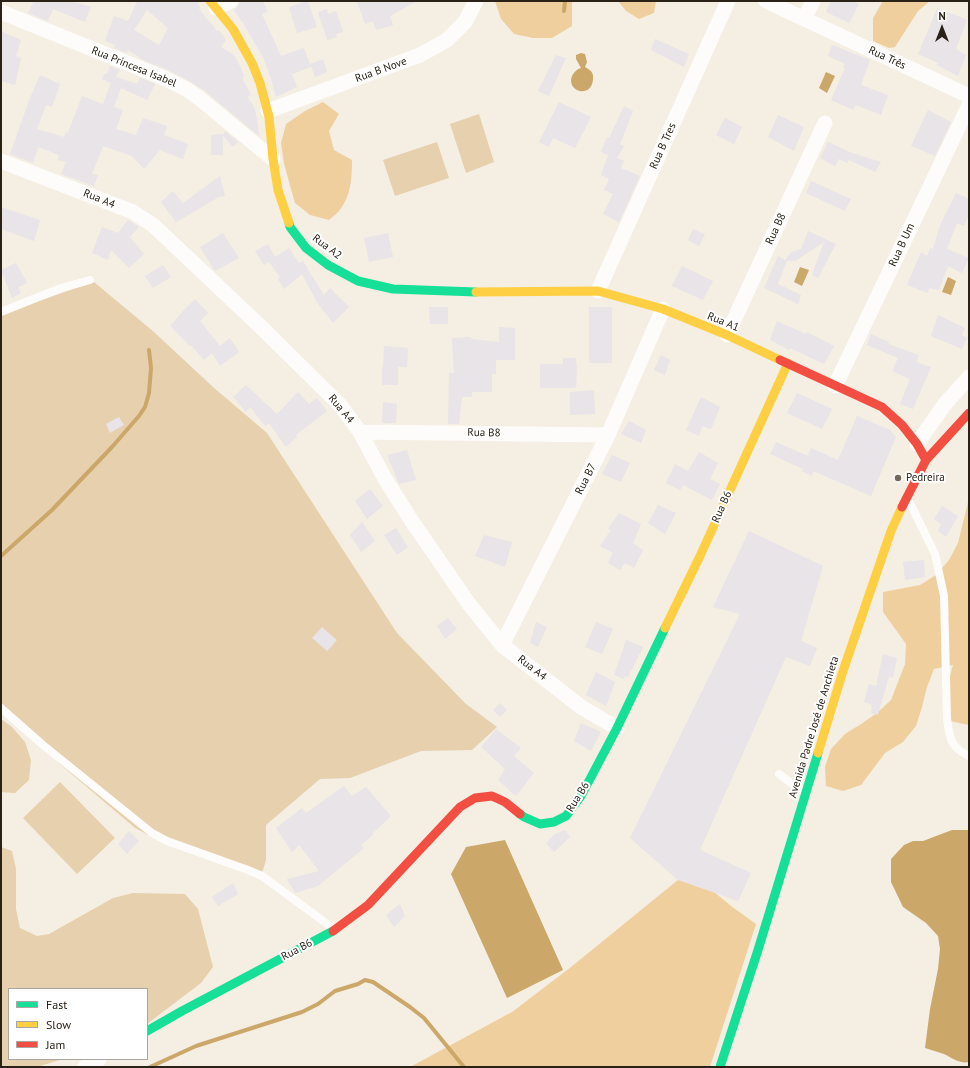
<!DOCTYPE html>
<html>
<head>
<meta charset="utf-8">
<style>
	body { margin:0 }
	#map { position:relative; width:970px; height:1068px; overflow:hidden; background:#f5eee3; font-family:"PT Sans",sans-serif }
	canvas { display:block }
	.frame { position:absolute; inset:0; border:2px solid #2a2216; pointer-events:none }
	.legend { position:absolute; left:8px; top:988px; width:140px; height:72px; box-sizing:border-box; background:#fff; border:1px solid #aaa7a2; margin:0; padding:5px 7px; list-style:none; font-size:12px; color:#2a2216 }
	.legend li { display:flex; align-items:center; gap:8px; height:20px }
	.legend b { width:20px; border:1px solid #aaa7a2 }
	.north { position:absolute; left:922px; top:8px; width:40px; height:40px; -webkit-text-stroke:3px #fff; paint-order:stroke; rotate:0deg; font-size:11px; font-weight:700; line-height:16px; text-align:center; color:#2a2216 }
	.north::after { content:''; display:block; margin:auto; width:14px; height:18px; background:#2a2216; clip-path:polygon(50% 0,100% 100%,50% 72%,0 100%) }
</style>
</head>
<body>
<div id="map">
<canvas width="970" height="1068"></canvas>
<div class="frame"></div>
<ul class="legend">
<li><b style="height:5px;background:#16e098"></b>Fast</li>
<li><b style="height:5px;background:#ffcf43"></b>Slow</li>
<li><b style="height:5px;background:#f24e42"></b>Jam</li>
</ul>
<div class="north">N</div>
</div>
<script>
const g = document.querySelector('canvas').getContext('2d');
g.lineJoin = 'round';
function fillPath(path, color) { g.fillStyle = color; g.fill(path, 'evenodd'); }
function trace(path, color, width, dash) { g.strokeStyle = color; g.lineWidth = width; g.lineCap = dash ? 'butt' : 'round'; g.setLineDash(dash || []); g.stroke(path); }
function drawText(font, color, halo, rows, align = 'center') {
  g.font = font + ' "PT Sans",sans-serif'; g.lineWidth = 4; g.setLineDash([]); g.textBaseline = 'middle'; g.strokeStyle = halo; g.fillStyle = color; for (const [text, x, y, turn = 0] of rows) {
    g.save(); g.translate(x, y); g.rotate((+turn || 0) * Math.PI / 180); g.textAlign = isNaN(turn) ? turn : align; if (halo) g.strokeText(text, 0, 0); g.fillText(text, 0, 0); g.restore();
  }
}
const green = new Path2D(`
	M479 114 494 162 466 173 450 124Z
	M437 142 449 178 395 196 383 160Z
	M94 282 154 332 213 387 267 433 397 633 466 704 497 727 472 750 421 751 350 778 320 779 266 825V860L263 870 258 874 156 839 135 828 61 765 1 709V314Z
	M1 719 12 727 25 742 31 760 29 780 15 793 1 792Z
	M60 782 115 838 77 874 23 818Z
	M1 847 12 851 16 869V909L20 928 37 936 49 934 113 898 133 893 185 894 198 909 213 967 201 983 147 1024V989H9V1059H63L37 1067H1Z`);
const forest = new Path2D(`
	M495 1H572V26L552 38H533L514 34 501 19Z
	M618 1H656L654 13 639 19 626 11Z
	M883 1H930L918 11 895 47 889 48 873 41V18Z
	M323 102 339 114 329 131 334 150 352 160C352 184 350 205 329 220L310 215 295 203 284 164 281 143 286 124 305 111Z
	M969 498V725L950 721 948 683 953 665 934 669 927 687 922 707 916 726 903 742 885 753 861 785 843 791 826 786 825 767 831 749 845 734 861 724 877 713 891 700 905 664 906 644 883 612V592L920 585 936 575 949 560 958 543Z
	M689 871 731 906 756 924 710 1067H410L512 1012 571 967Z`);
const water = new Path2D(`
	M581 53 585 54 587 62 585 67C590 70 594 72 593 79 592 99 566 92 572 76 574 72 577 69 581 68L576 59V55Z
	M826 72 835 76 827 93 819 88Z
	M800 267 809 270 802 286 794 282Z
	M948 277 956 281 951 295 942 292Z
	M952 830H969V1062C960 1064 952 1058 944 1054 938 1052 931 1050 925 1048L930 1009 938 969 940 949 938 936 926 923 903 907 891 882V859L904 845 913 841H923Z
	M505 840 563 970 507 998 451 874 466 847Z`);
const stream = new Path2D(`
	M564 11 565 1
	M1 556 52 510 112 447 139 416 145 407 149 393 151 368 149 350
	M150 1067 196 1046 302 1012 318 1004 335 991 358 984 365 980 373 982 410 1007 424 1018 464 1067`);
const building = new Path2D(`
	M34 1H71L91 7 85 22 53 9 48 21 28 13Z
	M136 1H197L198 2 200 8 199 9 218 32 219 30 226 40 221 47 234 55 241 68 244 76 242 78 251 95 247 97 254 106 257 119 259 136 205 91 191 82 168 70 145 61 128 50 127 53 114 48 115 45 105 41 114 16 128 21 137 2ZM147 10 168 28 159 45 134 30Z
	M242 1H263L268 11 262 14 281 56 304 48 311 67 292 74 297 87 276 97 271 79 263 57 243 23 234 10 238 6 240 2Z
	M307 1H308L317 27 297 33 289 7Z
	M357 1H417L390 16 393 25 376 30 373 21 365 24Z
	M831 1H853L859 4 849 23 826 12Z
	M327 9 328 14 336 11 343 32 336 34 337 37 327 40 318 12Z
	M937 9 956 15 967 20 956 49 966 55 958 76 937 65 938 63 918 54Z
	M1 31 21 40 16 56 21 58 15 85 1 81Z
	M655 39 689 54 684 67 651 50Z
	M832 45 870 60 861 85 888 95 881 115 856 105 853 110 831 100 845 68 843 67 845 64 828 56Z
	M556 55 566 58 549 96 538 91Z
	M323 59 327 72 315 77 310 64Z
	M110 66 120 70 116 77 137 84 140 78 155 84 147 100 121 88 114 107 123 110 116 129 136 135 143 118 167 126 164 135 188 144 183 159 160 150 144 169 132 156 103 146 92 174 98 175 94 186 61 174 66 162 58 160 59 155 38 147 33 163 10 154 30 98 40 75 60 84 52 107 46 105 37 129 64 137 66 132 68 133 82 96 103 104 111 83 102 79 105 73 107 74Z
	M559 102 591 117 575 148 553 138 549 147 539 142Z
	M624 106 633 111 620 144 624 146 617 158 624 161 621 168 640 176 619 222 603 214 613 194 604 190 609 179 601 175 608 155 601 152 607 137 609 138Z
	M928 110 951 122 935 156 911 146Z
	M778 115 804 127 794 151 768 137Z
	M725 118 742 127 734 144 716 135Z
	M225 131 238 142 233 147 223 136Z
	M223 134V155H211V135Z
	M828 142 852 153 881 162 875 172 849 160 847 163 839 159 835 166 820 158Z
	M220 176 225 196 219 197 176 222 161 202 173 191 183 203Z
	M811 181 851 199 845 211 806 193Z
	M956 193 969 199V215L964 226 957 223 947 249 969 258 962 273 948 266 939 290 929 288 928 293 907 285 921 252 927 256 930 248 933 249 940 225Z
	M1 207 40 220 34 241 1 229Z
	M128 220 139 227 130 237 144 254 129 268 111 250 108 260 92 253 102 227 118 233Z
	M693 229 705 234 699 246 688 240Z
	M808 231 836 244 818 278 812 275 824 242 795 261H787L778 284 801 295 798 304 764 288 778 256 785 260 791 252 801 249Z
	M223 233 239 258 215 271 200 247Z
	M388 233 393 257 369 262 364 238Z
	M268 244 275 257 289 248 299 263 303 261 308 269 306 271 308 270 324 295 330 288 349 307 333 323 318 304 302 274 284 289 278 279 280 277 269 262 264 265 255 251Z
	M16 263 27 283 18 287 21 293 12 298 1 270Z
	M163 265 171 277 153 288 145 276Z
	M682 266 713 281 703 300 672 286Z
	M195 299 208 313 200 321 220 346 230 338 239 352 220 366 212 353 204 360 191 345 190 346 170 326 185 309Z
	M429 307H448V324H430Z
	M589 307H612V363H589Z
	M938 315 965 328 962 335 967 338 962 349 931 336Z
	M777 321 806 334 807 332 834 346 824 364 790 348 789 350 770 340Z
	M499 327 515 328V360H496V374H492V392H472V397H462L459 424H448L449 373H454L452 338 471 337V339L499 342Z
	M871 334 889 342 888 344 919 355 916 362 931 367 913 409 900 404 910 379 892 371 898 358 867 345Z
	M384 346 408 348 407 367H398V385H382V367H383Z
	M661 355 670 360 665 375 654 370Z
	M563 358H576L577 368 576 388H540V364H563Z
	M246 385 277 414 298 392 309 404 317 398 327 411 296 435 297 437 286 447 269 423 265 426 250 407 246 412 233 397Z
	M594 390 595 414 570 415V392Z
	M797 393 832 409 822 429 787 413Z
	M701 397 720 407 711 429 702 426 699 436 686 430Z
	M383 402 397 404 396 423H382Z
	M857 416 890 430 896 437 871 496 813 471 812 476 802 471 803 469 770 454 776 442 808 456 811 448 838 460Z
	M119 417 124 425 110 433 106 424Z
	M629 421 646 430 641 443 621 434Z
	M407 450 416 480 399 484 387 455Z
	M699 452 718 463 710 479 720 484 712 500 683 485 680 490 666 483 675 464 688 471Z
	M612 455 630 463 621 482 602 474Z
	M370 489 383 506 367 519 355 501Z
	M658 505 676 513 665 534 648 523Z
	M942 506 958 516 946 537 938 531 941 524 934 519Z
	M619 513 641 524 633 543 643 550 634 568 625 563 620 570 608 563 613 553 600 546 611 530 608 529Z
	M362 522 375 541 361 552 350 535Z
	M396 528 408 547 397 555 384 535Z
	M749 531 823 566 801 641 817 648 810 666 786 657 700 850 751 873 738 901 678 880 630 838 740 614 713 607Z
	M484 535 512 542 505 567 475 556Z
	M924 560 925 577 905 580 903 562Z
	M448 618 457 629 445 639 437 626Z
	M536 622 547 627 538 647 530 643Z
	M596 622 613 629 602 654 585 647Z
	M322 627 337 640 327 651 312 638Z
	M626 640 643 647 628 677 625 676 624 679 614 675Z
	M883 654 897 658 893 678 889 676 878 715 871 713 872 705 864 702 869 684 876 686Z
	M596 672 615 682 606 706 586 695Z
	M500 703 507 710 500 717 493 710Z
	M581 723 601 732 591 751 574 741Z
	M496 729 521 748 514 756 534 773 516 796 498 780 505 769 481 747Z
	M344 786 352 796 366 787 391 816 372 834 373 835 361 845 364 848 318 886 295 893 287 879 319 871 299 845 292 852 276 828 302 808 306 813Z
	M565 830 570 837 554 852 546 843 555 834Z
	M129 831 139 841 127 854 118 844Z
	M233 883 238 894 218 906 212 897Z
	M400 904 405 916 394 927 386 915Z`);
const lane = new Path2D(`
	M1 312 61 288 90 280
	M908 499 935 554 944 596 947 719C950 739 950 747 969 756
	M1 708 43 745 152 833 167 841 248 870 262 876 334 929
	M779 774 806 794`);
const street = new Path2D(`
	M766 1 969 96
	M216 8 231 1
	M1 12 164 78 186 89 199 98 273 159
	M804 19 813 1
	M268 111 420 55 447 40 465 22 476 1
	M1 161 133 212 153 225 262 328 340 405 360 432 384 477 411 520 469 604 502 645 581 707 617 728
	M598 291 728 1
	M727 335 825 123
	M835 386 969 105
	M360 432 608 435
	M917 444 944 405 969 377
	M502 645 608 435 663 309
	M85 1067 99 1059`);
const fast = new Path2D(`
	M289 223 290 227 306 248 328 265 358 281 393 289 476 292
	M520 814 524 817 540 824 554 822 566 816 581 796 617 728 665 628
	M147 1031 182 1011 333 931
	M720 1067 758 950 818 753`);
const slow = new Path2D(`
	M210 1 233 29 252 63 260 83 269 117 273 159 278 190 289 223
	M476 292 598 291 663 309 727 335 780 360
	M665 628 700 556 788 363
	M818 753 843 671 891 531 902 507`);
const jam = new Path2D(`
	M780 360 882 407 902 425 917 444 926 460
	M902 507 926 460 969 413
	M333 931 368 905 460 807 475 798 492 796 505 802 520 814`);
const markers = [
	[898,478,4,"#71695e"]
];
const streetNames = [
	["Rua Três",887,58,25],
	["Rua Princesa Isabel",134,67,22],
	["Rua B Nove",381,70,-20],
	["Rua B Tres",663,146,-66],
	["Rua A4",99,199,22],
	["Rua B8",776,229,-65],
	["Rua B Um",902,245,-65],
	["Rua A2",327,247,37],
	["Rua A1",723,322,22],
	["Rua A4",341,409,50],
	["Rua B8",484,433,1],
	["Rua B7",586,479,-63],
	["Rua B6",722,507,-66],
	["Rua A4",532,668,38],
	["Avenida Padre José de Anchieta",814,727,-73],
	["Rua B6",578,797,-58],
	["Rua B6",297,950,-28]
];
const poiNames = [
	["Pedreira",906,478]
];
fillPath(green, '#e7d0ae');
fillPath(forest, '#f0cf9f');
fillPath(water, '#cca76a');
trace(stream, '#cca76a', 4);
fillPath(building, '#e8e4e7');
trace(lane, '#fefcfb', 8);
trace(street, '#fefcfb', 15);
trace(fast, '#16e098', 9);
trace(slow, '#ffcf43', 9);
trace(jam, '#f24e42', 9);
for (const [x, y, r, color] of markers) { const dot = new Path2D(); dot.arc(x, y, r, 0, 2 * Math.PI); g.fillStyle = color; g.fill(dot); trace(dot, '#fff', 1.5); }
drawText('11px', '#2a2216', '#fff', streetNames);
drawText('11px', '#2a2216', '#fff', poiNames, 'left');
</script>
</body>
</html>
